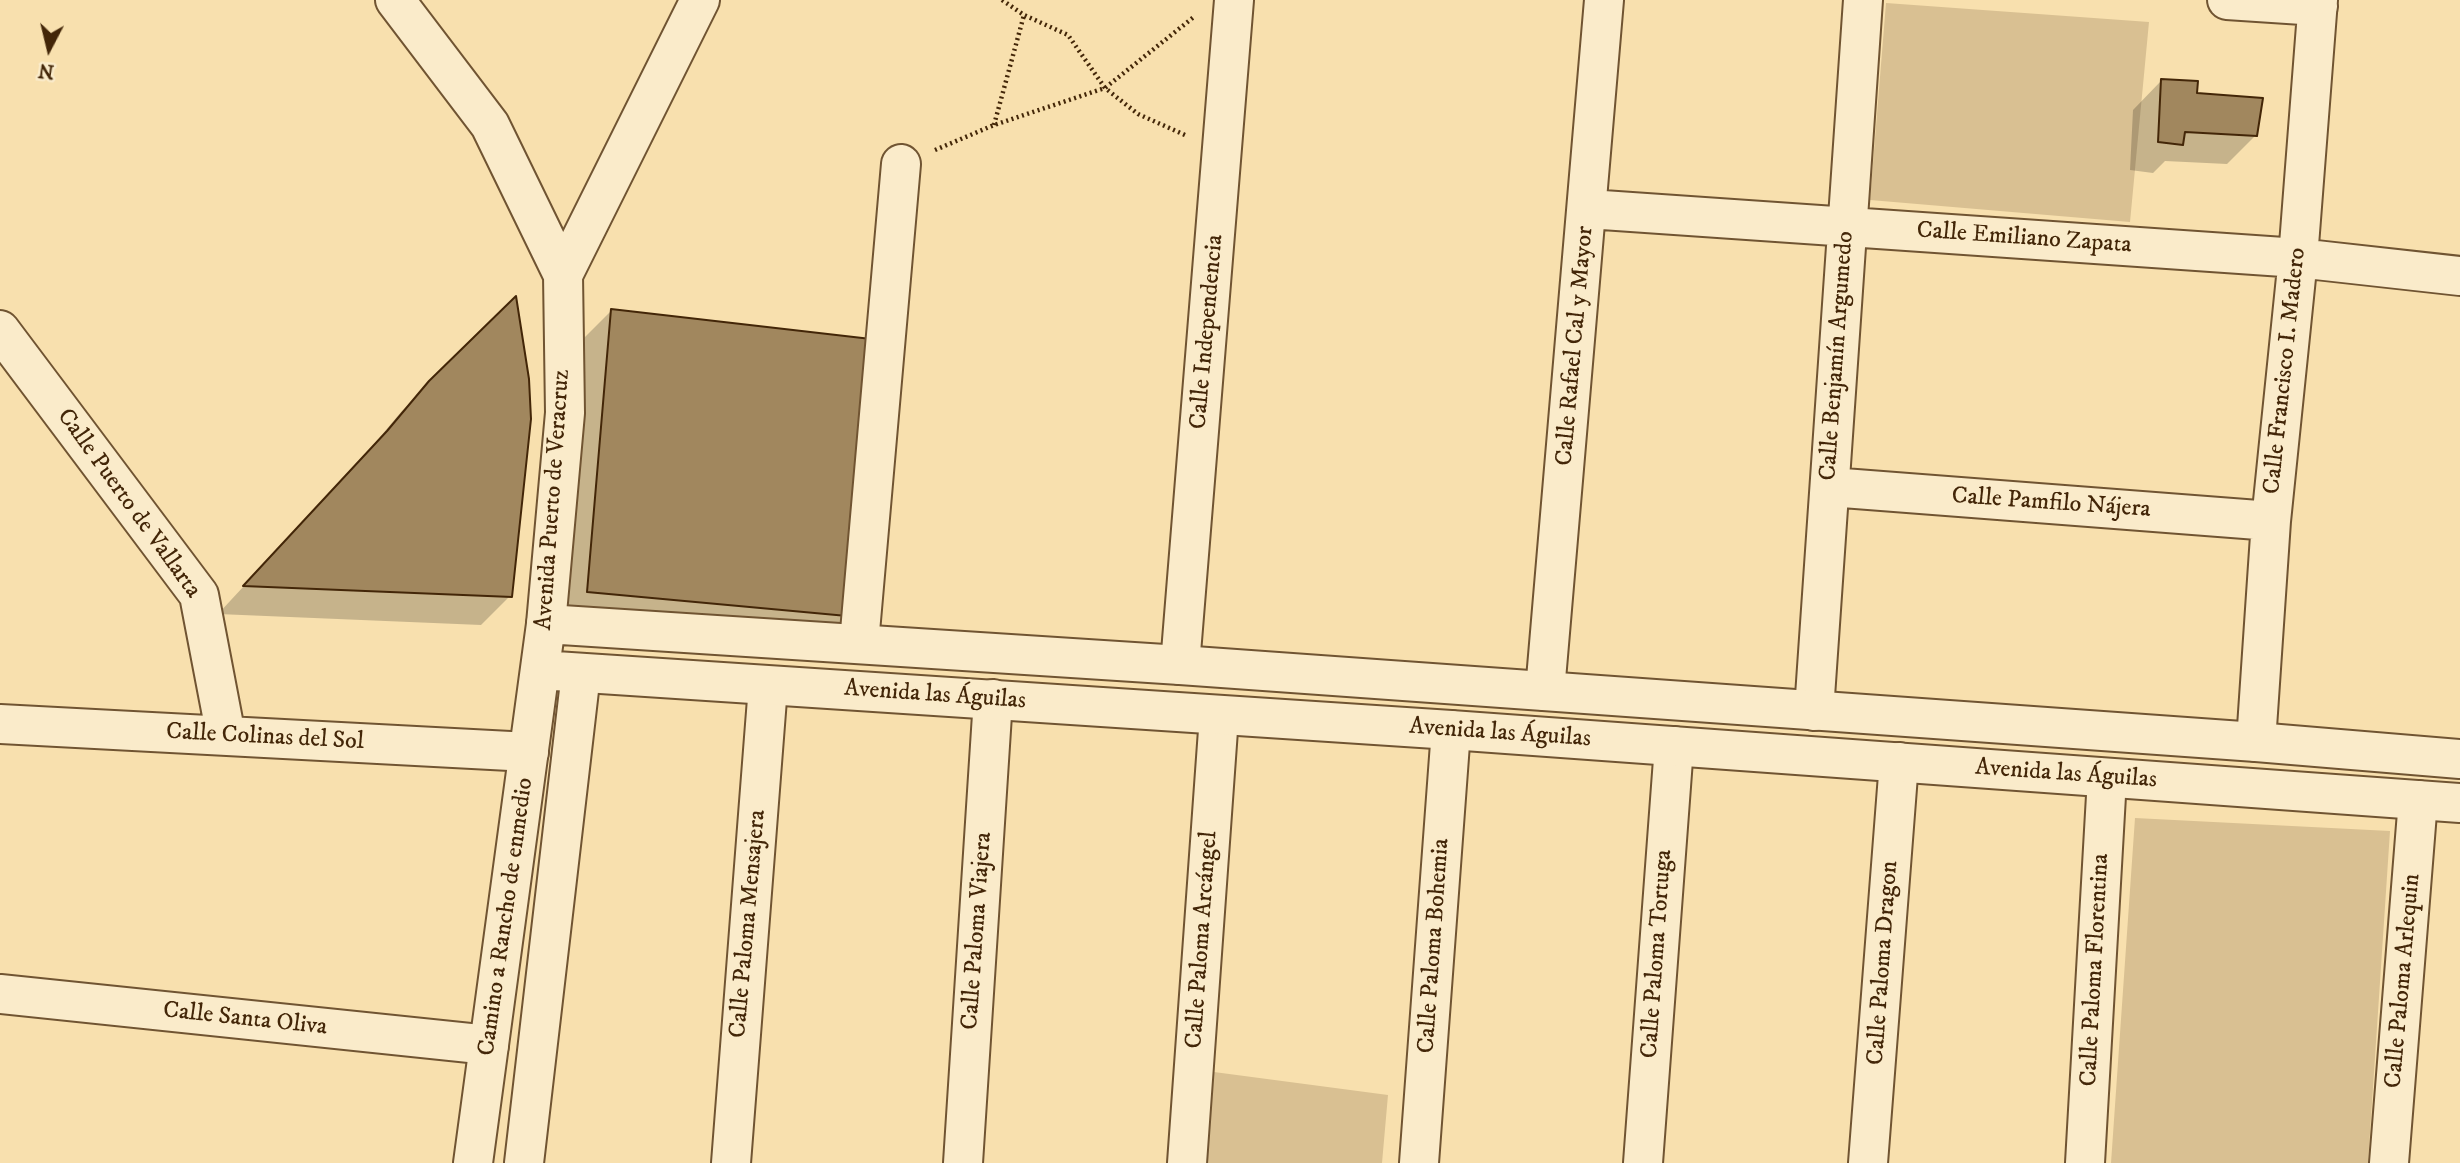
<!DOCTYPE html>
<html>
<head>
<meta charset="utf-8">
<style>
	body { margin:0 }
	#map { position:relative; width:2460px; height:1163px; overflow:hidden; background:#f8e0ae; font-family:"IM FELL DW Pica",serif }
	canvas { display:block }
	.north { position:absolute; left:14px; top:14px; width:70px; height:70px; -webkit-text-stroke:5px #faebca; paint-order:stroke; rotate:187deg; font-size:19px; font-weight:700; line-height:28px; text-align:center; color:#432608 }
	.north::after { content:''; display:block; margin:auto; width:24px; height:32px; background:#432608; clip-path:polygon(50% 0,100% 100%,50% 72%,0 100%) }
</style>
</head>
<body>
<div id="map">
<canvas width="2460" height="1163"></canvas>
<div class="north">N</div>
</div>
<script>
const g = document.querySelector('canvas').getContext('2d');
g.lineJoin = 'round';
function fillPath(path, color) { g.fillStyle = color; g.fill(path, 'evenodd'); }
function trace(path, color, width, dash) { g.strokeStyle = color; g.lineWidth = width; g.lineCap = dash ? 'butt' : 'round'; g.setLineDash(dash || []); g.stroke(path); }
function drawText(font, color, halo, rows, align = 'center') {
  g.font = font + ' "IM FELL DW Pica",serif'; g.lineWidth = 5; g.setLineDash([]); g.textBaseline = 'middle'; g.strokeStyle = halo; g.fillStyle = color; for (const [text, x, y, turn = 0] of rows) {
    g.save(); g.translate(x, y); g.rotate((+turn || 0) * Math.PI / 180); g.textAlign = isNaN(turn) ? turn : align; if (halo) g.strokeText(text, 0, 0); g.fillText(text, 0, 0); g.restore();
  }
}
const green = new Path2D(`
	M1886 3 2149 22 2130 222 1870 200Z
	M2135 818 2390 831 2368 1163H2111Z
	M1214 1072 1388 1095 1382 1163H1207Z`);
const shadow = new Path2D(`
	M2161 81 2195 94 2256 135 2227 164 2165 161 2153 173 2130 170 2133 110Z
	M515 299 510 596 481 625 218 614 359 462 401 412Z
	M611 311 846 616 817 644 559 620 583 339Z`);
const building = new Path2D(`
	M2161 79 2198 81 2197 93 2263 98 2257 136 2185 132 2183 145 2158 142Z
	M516 296 529 379 531 419 512 597 243 586 387 431 429 381Z
	M611 309 871 339 847 616 587 592Z`);
const path = new Path2D(`
	M1002 0 1024 15 1068 35 1105 88 1138 114 1185 135
	M994 125 1024 15
	M935 150 994 125 1105 88 1195 16`);
const minor = new Path2D(`
	M395 0 490 125 563 275 565 413 546 624
	M2227 0 2318 6
	M1588 209 2298 258 2460 276
	M563 275 700 0
	M0 330 199 595 226 736
	M1830 487 2271 521
	M859 643 901 164
	M1180 665 1234 0
	M1545 691 1604 0
	M1814 711 1863 0
	M0 724 529 752
	M2256 742 2271 521 2298 258 2318 0
	M0 994 489 1045
	M524 1163 581 673
	M731 1163 768 686
	M963 1163 993 699
	M1187 1163 1219 716
	M1419 1163 1451 730
	M1643 1163 1674 746
	M1868 1163 1899 762
	M2085 1163 2107 778
	M2389 1163 2418 800`);
const tertiary = new Path2D(`
	M540 670 1451 730 2460 803
	M473 1163 546 624 1180 665 2256 742 2460 759`);
const streetNames = [
	["Calle Emiliano Zapata",2024,239,4],
	["Calle Independencia",1208,332,-85],
	["Calle Rafael Cal y Mayor",1576,346,-85],
	["Calle Benjamín Argumedo",1838,356,-86],
	["Calle Francisco I. Madero",2286,371,-84],
	["Avenida Puerto de Veracruz",554,500,-86],
	["Calle Puerto de Vallarta",128,504,54],
	["Calle Pamfilo Nájera",2051,504,4],
	["Avenida las Águilas",935,696,4],
	["Avenida las Águilas",1500,734,4],
	["Calle Colinas del Sol",265,738,3],
	["Avenida las Águilas",2066,775,4],
	["Camino a Rancho de enmedio",507,917,-82],
	["Calle Paloma Mensajera",749,924,-85],
	["Calle Paloma Viajera",978,931,-86],
	["Calle Paloma Arcángel",1203,940,-86],
	["Calle Paloma Bohemia",1435,946,-86],
	["Calle Paloma Tortuga",1658,954,-86],
	["Calle Paloma Dragon",1884,963,-86],
	["Calle Paloma Florentina",2096,970,-87],
	["Calle Paloma Arlequin",2404,981,-85],
	["Calle Santa Oliva",245,1020,6]
];
fillPath(green, '#d9c092');
fillPath(shadow, '#0003');
fillPath(building, '#a1875e');
trace(building, '#432608', 2);
trace(minor, '#705432', 42);
trace(tertiary, '#705432', 42);
trace(path, '#432608', 4.5, [2, 3.5]);
trace(minor, '#faebca', 38);
trace(tertiary, '#faebca', 38);
drawText('24px', '#432608', '#faebca', streetNames);
</script>
</body>
</html>
